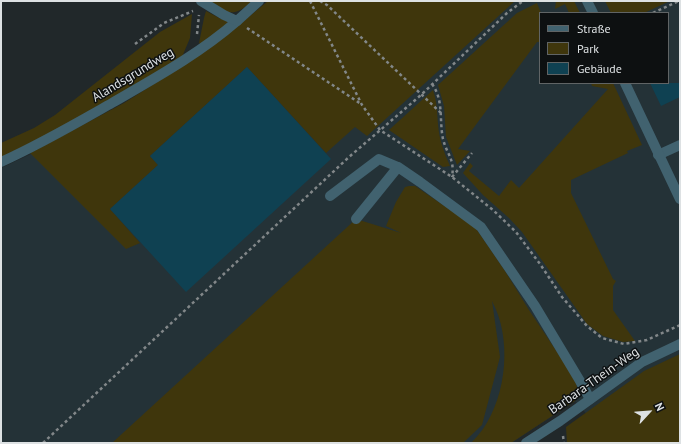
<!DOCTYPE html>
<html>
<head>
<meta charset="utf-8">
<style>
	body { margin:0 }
	#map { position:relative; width:681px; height:444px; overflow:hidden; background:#21282a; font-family:"PT Sans",sans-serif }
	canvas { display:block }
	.frame { position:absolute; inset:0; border:2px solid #dde1e3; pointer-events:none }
	.legend { position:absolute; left:539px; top:12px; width:130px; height:72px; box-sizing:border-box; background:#0d1011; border:1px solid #606465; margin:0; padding:5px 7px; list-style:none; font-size:12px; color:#dde1e3 }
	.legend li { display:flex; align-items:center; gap:8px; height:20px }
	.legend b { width:20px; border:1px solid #606465 }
	.north { position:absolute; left:629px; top:392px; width:40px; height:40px; -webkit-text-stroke:3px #0d1011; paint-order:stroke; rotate:64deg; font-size:11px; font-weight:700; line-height:16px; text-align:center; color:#dde1e3 }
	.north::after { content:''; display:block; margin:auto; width:14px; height:18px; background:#dde1e3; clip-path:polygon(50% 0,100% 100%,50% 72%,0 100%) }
</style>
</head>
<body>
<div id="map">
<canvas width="681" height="444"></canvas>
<div class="frame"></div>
<ul class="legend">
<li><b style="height:5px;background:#41626f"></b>Straße</li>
<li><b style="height:11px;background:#3f360c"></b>Park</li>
<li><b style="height:11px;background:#0f4152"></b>Gebäude</li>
</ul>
<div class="north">N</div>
</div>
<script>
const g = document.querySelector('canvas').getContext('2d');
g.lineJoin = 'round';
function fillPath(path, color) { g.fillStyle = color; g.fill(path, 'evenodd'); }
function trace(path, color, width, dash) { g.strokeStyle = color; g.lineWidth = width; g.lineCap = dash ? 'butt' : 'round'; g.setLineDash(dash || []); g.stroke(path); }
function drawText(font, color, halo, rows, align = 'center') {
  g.font = font + ' "PT Sans",sans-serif'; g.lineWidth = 3; g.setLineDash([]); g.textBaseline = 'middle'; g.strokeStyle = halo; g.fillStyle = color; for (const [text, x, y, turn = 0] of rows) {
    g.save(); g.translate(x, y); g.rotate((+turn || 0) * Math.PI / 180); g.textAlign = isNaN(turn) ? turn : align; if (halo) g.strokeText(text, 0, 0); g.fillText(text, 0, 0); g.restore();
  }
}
const built = new Path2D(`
	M269 1H680V443H612L575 401 511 443H1V168L35 152 116 122ZM540 13H668V83H540Z`);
const green = new Path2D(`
	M206 1H253C231 19 229 13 206 1Z
	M268 1H515L367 136 355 127 326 153 247 67 150 156 158 165 110 209 140 243 126 249 30 153 124 103 195 58 228 34Z
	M556 1H574L580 13H569L565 4 555 9Z
	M605 1H670L644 13H611Z
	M537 3 541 13H540V42H537L458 149 470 151 457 165 446 137 444 106 438 85 517 13Z
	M206 11 221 19 227 21 228 24 201 45 199 43 204 18Z
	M192 14 190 38 182 57 69 124 1 158V143L34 128 55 115 160 32Z
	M591 83H613L642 145 627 151 628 153 571 180V193L613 279 616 281 613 286V310L635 341 623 342 603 336 587 324 522 232 509 218 483 195 463 173 470 163 473 166 469 171 499 196 511 180 519 188 608 89 592 86Z
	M433 90C437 101 437 112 438 124 439 139 444 152 450 166L443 167 389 130Z
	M409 186H415L468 222 477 230 505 271 529 310 575 379 579 396 575 401 511 443H471C475 439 479 434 483 429 507 394 512 338 492 301L500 357 482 425 463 443H112L356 219 401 233 386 226 396 202 405 187Z
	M680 354V443H567L566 427 644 371Z`);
const building = new Path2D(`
	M247 67 331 159 186 292 110 209 158 165 150 156Z
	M650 83H680V97L661 106Z`);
const path = new Path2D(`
	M310 1 362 105 380 130 452 177 493 210 516 232 540 264 562 297 587 326 602 338 624 344 647 340 680 325
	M320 1 327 5 441 113
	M653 13 679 1
	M247 28 361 104
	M197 34 199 15
	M135 44 164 23 193 11
	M432 84C444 100 439 120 443 139 447 155 455 159 452 177
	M452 177 472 153
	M563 436 564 443
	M43 443 349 157 421 95 507 13 523 1`);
const service = new Path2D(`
	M658 155 680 145
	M1 162C39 145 75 124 112 103 155 78 199 54 237 21
	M330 196 379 159 398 167
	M356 219 398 167 420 182 481 227 535 306 580 381 590 399`);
const minor = new Path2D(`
	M201 1 224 15 237 21 259 1
	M587 1 593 13
	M625 83 680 199
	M526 443 560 421 642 362 680 344`);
const streetNames = [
	["Alandsgrundweg",133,75,-31],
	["Barbara-Thein-Weg",594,381,-35]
];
fillPath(built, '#243237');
fillPath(green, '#3f360c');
fillPath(building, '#0f4152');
trace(path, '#828789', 2.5, [3, 3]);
trace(service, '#41626f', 10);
trace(minor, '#41626f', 10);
drawText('13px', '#dde1e3', '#0d1011', streetNames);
</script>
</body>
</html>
